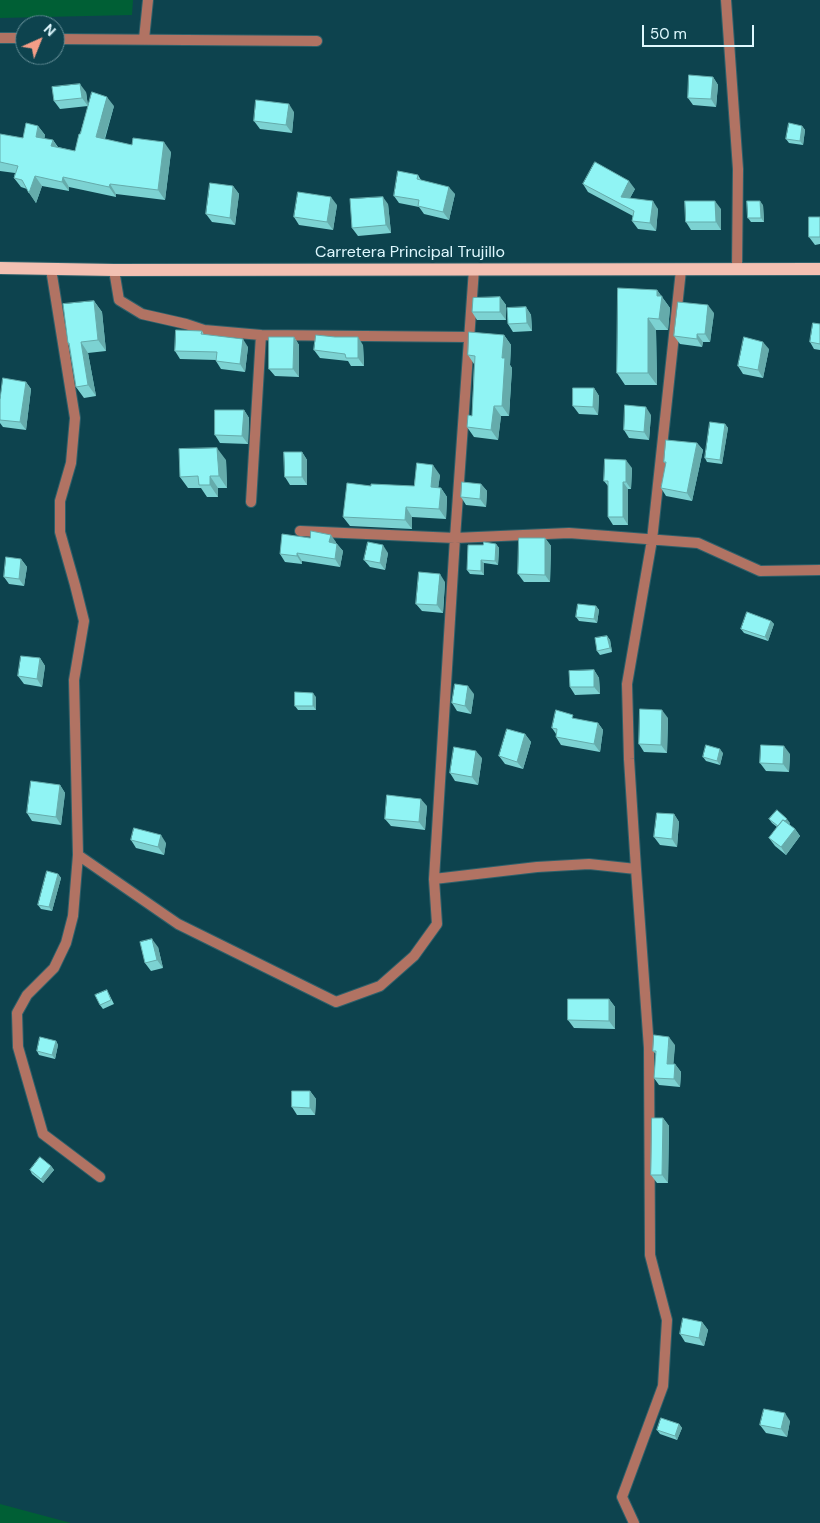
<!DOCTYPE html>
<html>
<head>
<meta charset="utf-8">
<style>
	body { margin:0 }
	#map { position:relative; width:820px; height:1523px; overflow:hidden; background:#0d434e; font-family:"DM Sans",sans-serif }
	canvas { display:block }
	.north { position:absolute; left:15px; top:15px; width:50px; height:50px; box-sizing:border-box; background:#0d434e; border:1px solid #618b94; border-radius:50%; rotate:44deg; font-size:14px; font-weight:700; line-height:20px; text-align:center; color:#def8fe }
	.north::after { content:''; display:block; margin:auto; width:18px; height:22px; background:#f49e87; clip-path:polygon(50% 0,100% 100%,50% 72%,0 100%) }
	.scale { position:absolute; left:642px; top:25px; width:112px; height:22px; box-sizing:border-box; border:2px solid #def8fe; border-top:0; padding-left:6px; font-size:15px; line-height:18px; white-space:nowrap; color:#def8fe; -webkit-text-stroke:4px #0d434e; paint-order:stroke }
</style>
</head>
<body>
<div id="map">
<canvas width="820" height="1523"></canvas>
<div class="north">N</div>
<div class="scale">50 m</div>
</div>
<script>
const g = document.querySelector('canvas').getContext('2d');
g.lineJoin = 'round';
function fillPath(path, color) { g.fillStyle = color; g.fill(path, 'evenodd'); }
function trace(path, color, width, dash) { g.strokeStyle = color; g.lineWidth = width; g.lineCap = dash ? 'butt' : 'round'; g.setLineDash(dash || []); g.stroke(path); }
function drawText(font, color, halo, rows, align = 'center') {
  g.font = font + ' "DM Sans",sans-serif'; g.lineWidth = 5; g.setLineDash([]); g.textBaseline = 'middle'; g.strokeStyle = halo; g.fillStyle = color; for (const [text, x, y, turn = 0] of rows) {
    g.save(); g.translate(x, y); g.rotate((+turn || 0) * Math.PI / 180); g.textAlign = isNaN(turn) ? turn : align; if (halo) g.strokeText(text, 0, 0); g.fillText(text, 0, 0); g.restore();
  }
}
const green = new Path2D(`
	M0 0H133L132 15 0 18Z
	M0 1504 71 1523H0Z`);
const street = new Path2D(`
	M726 0 738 169 737 269
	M0 38H25
	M55 39 317 41
	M144 39 148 0
	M51 269 75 418 71 463 60 501V532L75 585 84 621 74 680 78 855 73 916 66 943 54 968 27 995 17 1013 18 1047 43 1134 100 1177
	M114 270 119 300 142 314 186 324 204 330 261 335 251 502
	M261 335 469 337
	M300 531 455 538 569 533 698 543 760 571 820 570
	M78 855 178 924 336 1002 380 986 414 956 437 924 434 879 455 538 474 269
	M434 879 537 867 589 864 636 869
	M634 1523 622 1497 663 1386 667 1320 650 1255 649 1048 636 869 629 759 627 684 652 540 681 270`);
const primary = new Path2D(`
	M0 268 114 270 820 269`);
const wall = new Path2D(`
	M713 77 718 85 716 107 693 105 688 98Z
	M86 92 88 106 60 109 54 101Z
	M114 106 105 139 132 145 171 152 165 200 116 194V197L69 187V191L42 186 36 203 27 189 21 187 14 178 15 173 0 171V134L23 138 38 126 45 135 44 139 53 140 58 147 75 151 80 134Z
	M294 112 292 133 260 129 254 121Z
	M802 126 805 130 803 145 789 143 786 139Z
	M418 175 421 180 455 194 449 220 424 214 419 207 399 203 394 196Z
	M583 184 635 189 630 198 658 209 656 231 638 229 632 221 633 216 588 192Z
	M233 186 239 194 235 225 212 222 206 214Z
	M388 204 391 233 358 236 352 228Z
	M337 205 333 230 299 225 294 217Z
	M763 205 764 222H751L748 218Z
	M721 209V230H691L686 222Z
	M820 217V244L815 245 809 237Z
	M657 290 670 308 668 330H656L657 385H625L617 373Z
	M500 297 506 305V320H477L472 312Z
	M94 301 102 312 106 351 88 353 96 396 84 398 76 387 69 346 68 343Z
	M526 307 531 315 532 331 513 332 508 324Z
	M714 313 710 342H703L702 347 680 344 674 336Z
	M820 324V350L814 349 810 342Z
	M202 331 204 335 248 347 245 372 221 369 216 361V360L180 359 175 351Z
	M504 335 511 345 510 365 512 368 509 416H501L498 440 474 437 467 427 472 416 474 364 468 355Z
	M294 337 299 345V377L275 376 269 369Z
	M363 345 364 366H351L348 361 320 358 314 350Z
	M769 349 763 378 743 374 738 366Z
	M26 382 31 389 26 430 3 427 0 423V400Z
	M594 388 599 396 598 415 579 414 573 406Z
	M244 410 249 418 248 444 220 443 215 435Z
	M651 415 649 440 629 438 624 430Z
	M725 424 728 428 722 464 707 462 705 458Z
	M697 443 703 450 692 501 666 496 661 488 666 464 664 462Z
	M302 452 307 460V485H290L285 477Z
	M226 460 227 488H218V497H207L201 488H188L180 477Z
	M632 468 631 489H628V525H613L608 517V486L604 481Z
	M440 475 438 488H441L447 497 446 519 412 517V529L350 526 343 517 371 486H414Z
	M481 484 487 491 486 507 466 505 461 497Z
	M545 538 551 546 550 582H524L518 574Z
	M336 542V543L337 544 343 551 340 567 302 561V564L285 562 280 554Z
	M496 544 499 548 498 565 484 563V575L470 574 467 570 483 545Z
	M388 553 385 570 370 567 364 560Z
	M21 559 27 567 24 586 9 584 4 577Z
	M445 582 443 613 422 611 416 604Z
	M596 606 599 610 597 623 579 621 576 617Z
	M771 621 774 624 768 641 744 633 741 629Z
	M607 636 610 640 612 652 600 655 597 651Z
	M40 658 45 666 42 687 24 684 18 676Z
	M594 670 599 678 600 694 575 695 570 687Z
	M474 694 471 714 457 711 452 703Z
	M316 697V710H298L295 706Z
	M668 718 667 753 644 752 639 744Z
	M576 719 598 723 603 730 600 752 561 745 556 737V734L552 728Z
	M525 734 531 742 523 769 505 764 499 756Z
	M723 753 720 765 706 761 703 757Z
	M790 754 789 772 766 771 760 763Z
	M482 758 478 785 455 781 450 773Z
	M60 785 65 793 61 825 32 821 27 813Z
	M427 806 425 830 391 826 385 819Z
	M674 814 679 822 677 847 660 845 654 837Z
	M769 819 790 823 789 824 795 829 800 836 786 855 775 846 769 838 777 827 772 823Z
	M131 840 166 843 164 855 136 848Z
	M58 874 61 878 52 911 41 909 38 905Z
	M158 947 163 968 151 971 145 963Z
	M109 994 114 1004 103 1009 100 1005Z
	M609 999 615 1007V1029L574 1028 568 1020Z
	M56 1041 58 1045 55 1059 39 1055 37 1051Z
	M675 1045 673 1064H675L681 1072 680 1087 659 1085 654 1078 656 1054 653 1051Z
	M310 1091 316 1099 315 1115H297L292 1107Z
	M663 1118 669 1126 668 1183H657L651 1175Z
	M51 1166 54 1170 43 1183 32 1174 30 1170Z
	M702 1322 708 1330 704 1346 685 1342 680 1334Z
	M790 1421 787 1437 766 1433 760 1425Z
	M679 1424 682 1428 677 1440 660 1434 657 1430Z`);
const shadedWall = new Path2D(`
	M713 77 718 85 716 107 711 99Z
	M80 84 86 92 88 106 82 98Z
	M107 97 114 106 102 147 96 137Z
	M289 104 294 112 292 133 286 125Z
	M38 126 45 135 43 147 36 137Z
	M802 126 805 130 803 145 800 141Z
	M53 140 59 150 51 146Z
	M164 142 171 152 165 200 158 190Z
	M35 176 42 186 36 203 29 193Z
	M63 177 69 187V191L62 182Z
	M629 181 635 189 626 205 621 197Z
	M110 184 116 194V197L109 187Z
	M233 186 239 194 235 225 230 218Z
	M449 187 455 194 449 220 443 212Z
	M331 197 337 205 333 230 327 222Z
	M383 197 388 204 391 233 386 225Z
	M653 201 658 209 656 231 650 223Z
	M715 201 721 209V230L716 222Z
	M760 201 763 205 764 222 761 218Z
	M657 290 670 308 668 330 659 319 657 296Z
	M500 297 506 305V320L500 312Z
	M94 301 102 312 106 351 98 340Z
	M708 305 714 313 710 342 705 334Z
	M526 307 531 315 532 331 527 323Z
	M648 318 656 330 657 385 648 373Z
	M697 334 703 342 702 347 697 339Z
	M504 335 511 345 510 365 512 368 509 416 502 406V358Z
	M294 337 299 345V377L293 369Z
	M358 337 363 345 364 366 358 358Z
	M243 339 248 347 245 372 240 364Z
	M81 342 88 353 96 396 88 385Z
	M763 342 769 349 763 378 758 370Z
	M26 382 31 389 26 430 20 422Z
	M594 388 599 396 598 415 593 407Z
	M494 406 501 416 498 440 491 430Z
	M646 407 651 415 649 440 644 432Z
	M244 410 249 418 248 444 242 436Z
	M725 424 728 428 722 464 720 460Z
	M697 443 703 450 692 501 687 493Z
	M217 448 226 460 227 488 219 476Z
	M302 452 307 460V485L302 477Z
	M626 460 632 468 631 489 626 482Z
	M433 465 440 475 437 497 431 487Z
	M210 476 218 488V497L210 485Z
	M623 482 628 489V525L623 517Z
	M481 484 487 491 486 507 480 499Z
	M441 488 447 497 446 519 439 509Z
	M406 507 412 517V529L405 520Z
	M331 535 336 542 335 550 329 542Z
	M545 538 551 546 550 582 545 575Z
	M337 544 343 551 340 567 335 559Z
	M496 544 499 548 498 565 495 561Z
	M383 545 388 553 385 570 380 563Z
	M297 553 302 561V564L297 556Z
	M21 559 27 567 24 586 19 579Z
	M481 560 484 563V575L481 571Z
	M440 574 445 582 443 613 437 605Z
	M596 606 599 610 597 623 594 619Z
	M771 621 774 624 768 641 765 637Z
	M607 636 610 640 612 652 610 648Z
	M40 658 45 666 42 687 37 679Z
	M594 670 599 678 600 694 594 687Z
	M468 686 474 694 471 714 465 706Z
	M313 693 316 697V710L313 706Z
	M662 710 668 718 667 753 661 745Z
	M598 723 603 730 600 752 594 744Z
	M525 734 531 742 523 769 517 762Z
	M784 746 790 754 789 772 783 764Z
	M720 749 723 753 720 765 717 761Z
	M476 751 482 758 478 785 472 777Z
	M60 785 65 793 61 825 56 817Z
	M421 799 427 806 425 830 419 822Z
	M674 814 679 822 677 847 672 839Z
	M787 819 790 823 782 831 779 828Z
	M795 829 800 836 786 855 781 847Z
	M161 835 166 843 164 855 158 847Z
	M58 874 61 878 52 911 49 907Z
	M152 939 158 947 163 968 157 960Z
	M609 999 615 1007V1029L609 1021Z
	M669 1037 675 1045 673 1071 667 1064Z
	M56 1041 58 1045 55 1059 52 1055Z
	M675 1064 681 1072 680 1087 674 1079Z
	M310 1091 316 1099 315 1115 310 1108Z
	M663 1118 669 1126 668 1183 662 1175Z
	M51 1166 54 1170 43 1183 41 1179Z
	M702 1322 708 1330 704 1346 699 1338Z
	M785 1413 790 1421 787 1437 781 1429Z
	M679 1424 682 1428 677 1440 675 1436Z`);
const building = new Path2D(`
	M689 75 713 77 711 99 688 98Z
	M80 84 82 98 54 101 52 87Z
	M92 92 107 97 96 137 132 145 133 138 164 142 158 190 110 184 109 187 63 177 62 182 35 176 29 193 22 180 14 178 18 166 0 162V134L23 138 26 123 38 126 36 137 53 140 51 146 75 151 79 134H80Z
	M256 100 289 104 286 125 254 121Z
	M789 123 802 126 800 141 786 139Z
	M595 162 629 181 621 197 653 201 650 223 632 221 634 211 583 184Z
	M398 171 418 175 417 179 449 187 443 212 418 206 419 200 394 196Z
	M210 183 233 186 230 218 206 214Z
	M298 192 331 197 327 222 294 217Z
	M383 197 386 225 352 228 350 199Z
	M685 201H715L716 222H686Z
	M747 201H760L761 218H748Z
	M809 217H820V237H809Z
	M618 288 657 290V296H662L659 319 648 318V373H617Z
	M500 297V312H472L473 298Z
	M94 301 98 340 81 342 88 385 76 387 69 343H68L63 304Z
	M678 302 708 305 705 334H697V339L674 336Z
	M526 307 527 323 508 324 507 308Z
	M813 323 820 324V344L810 342Z
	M176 330 202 331 201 334 243 339 240 364 216 361 217 352 175 351Z
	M469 332 504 335 502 358H505L502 406H494L491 430 467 427 468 415 472 416 475 356 468 355Z
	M316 335 335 337H358V358H346L345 354 314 350Z
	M269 337H294L293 369H269Z
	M744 337 763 342 758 370 738 366Z
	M3 378 26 382 20 422 0 420V400Z
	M573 388H594L593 407 573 406Z
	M625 405 646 407 644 432 624 430Z
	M215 410H244L242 436 215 435Z
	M710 422 725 424 720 460 705 458Z
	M666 440 697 443 687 493 661 488 666 462H664Z
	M217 448 219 476H210V485H199L198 476 180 477 179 449Z
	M284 452H302V477H285Z
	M605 459 626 460V482H623V517H608V481H604Z
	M417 463 433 465 431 487 441 488 439 509 406 507 405 520 343 517 347 483 371 486V484L414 486Z
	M462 482 481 484 480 499 461 497Z
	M311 531 331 535 329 542 337 544 335 559 297 553V556L280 554 282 534 310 538Z
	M519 538H545V575L518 574Z
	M368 542 383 545 380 563 364 560Z
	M484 542 496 544 495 561 481 560V571L467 570 468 545H483Z
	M6 557 21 559 19 579 4 577Z
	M419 572 440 574 437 605 416 604Z
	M578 604 596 606 594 619 576 617Z
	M747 612 771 621 765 637 741 629Z
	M607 636 610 648 597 651 595 638Z
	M21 656 40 658 37 679 18 676Z
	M594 670V687H570L569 671Z
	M455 684 468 686 465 706 452 703Z
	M295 692 313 693V706H295Z
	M640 709 662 710 661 745 639 744Z
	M556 710 573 715 572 718 598 723 594 744 556 737 557 729 552 728Z
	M507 729 525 734 517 762 499 756Z
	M706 745 720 749 717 761 703 757Z
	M761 745 784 746 783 764 760 763Z
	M454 747 476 751 472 777 450 773Z
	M31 781 60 785 56 817 27 813Z
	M387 795 421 799 419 822 385 819Z
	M777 810 787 819 785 821 783 820 778 826 769 819Z
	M657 813 674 814 672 839 654 837Z
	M783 820 795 829 781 847 769 838Z
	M134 828 161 835 158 847 131 840Z
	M47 871 58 874 49 907 38 905Z
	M152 939 157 960 145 963 140 942Z
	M107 990 111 1000 100 1005 95 995Z
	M568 999H609V1021L568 1020Z
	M654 1035 669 1037 667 1064H675L674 1079 654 1078 656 1051H653Z
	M40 1037 56 1041 52 1055 37 1051Z
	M292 1091H310V1108L292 1107Z
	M652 1118H663L662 1175H651Z
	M40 1157 51 1166 41 1179 30 1170Z
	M683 1318 702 1322 699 1338 680 1334Z
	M764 1409 785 1413 781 1429 760 1425Z
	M661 1418 679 1424 675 1436 657 1430Z`);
const streetNames = [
	["Carretera Principal Trujillo",410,253]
];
fillPath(green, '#005f35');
trace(street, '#2e606a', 12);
trace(primary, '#2e606a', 14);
trace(street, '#b17363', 10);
trace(primary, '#f3c0b2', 12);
fillPath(wall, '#7cd2d2');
fillPath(shadedWall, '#65abab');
fillPath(building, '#90f4f4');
trace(building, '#65abab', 1);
drawText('16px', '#def8fe', '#0d434e', streetNames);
</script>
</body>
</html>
